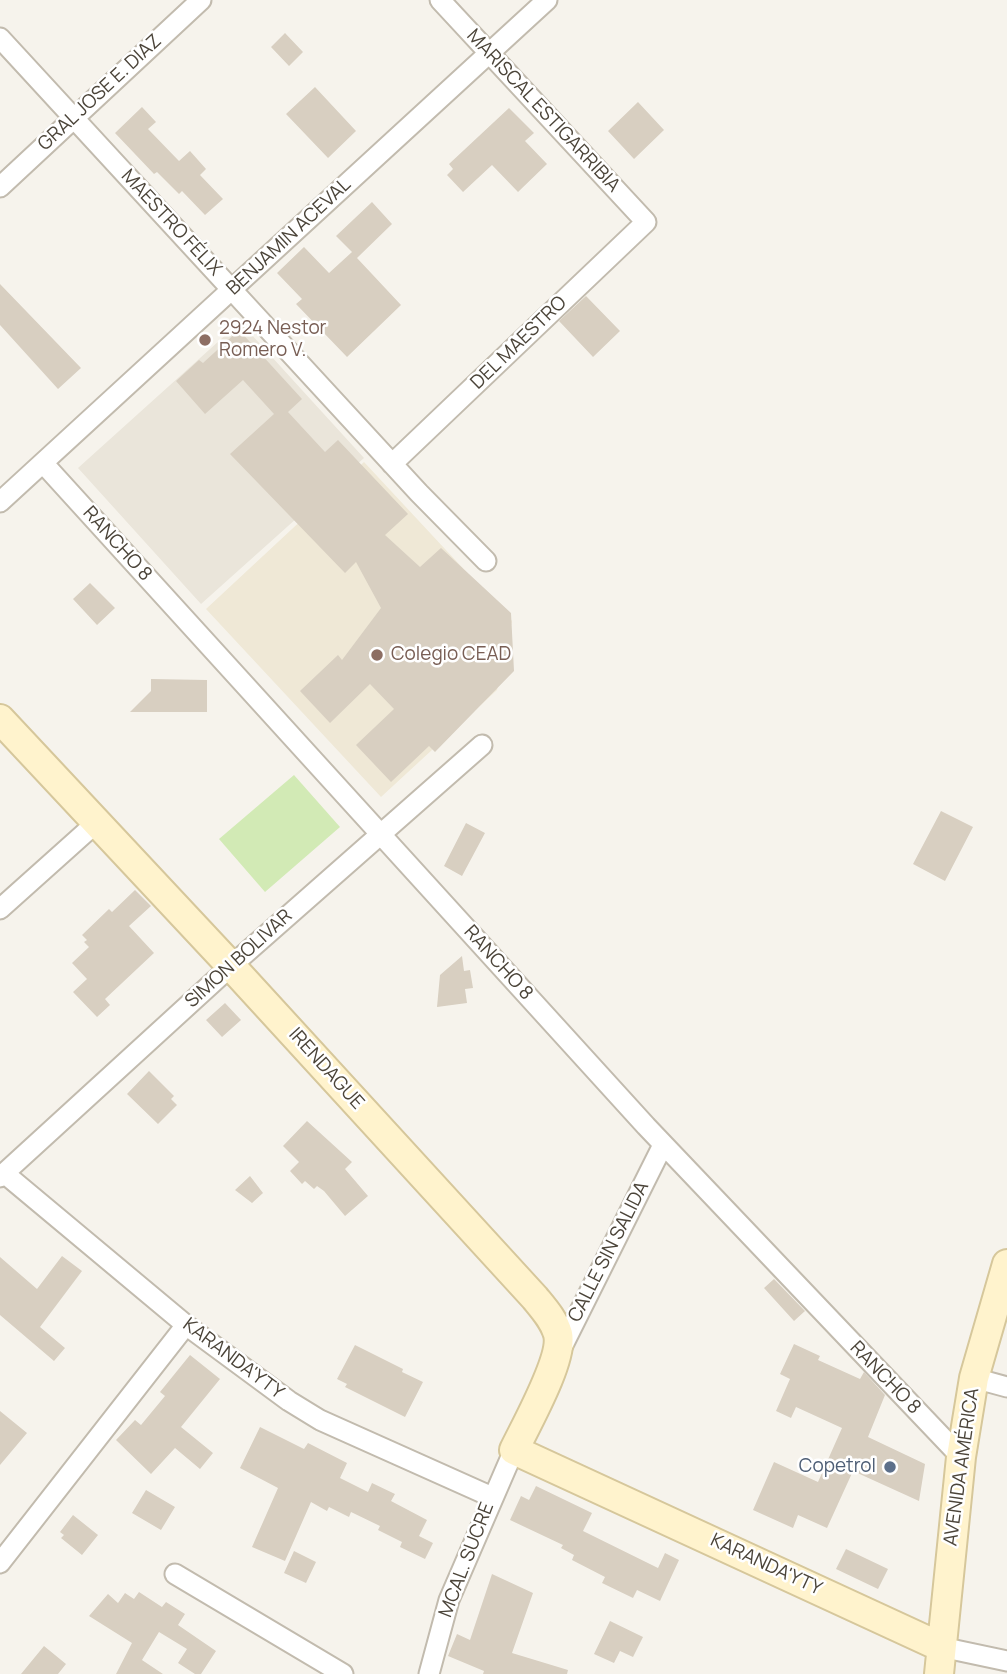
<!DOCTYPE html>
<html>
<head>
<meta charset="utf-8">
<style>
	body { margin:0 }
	canvas { display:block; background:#f6f3ec }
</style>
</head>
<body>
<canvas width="1007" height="1674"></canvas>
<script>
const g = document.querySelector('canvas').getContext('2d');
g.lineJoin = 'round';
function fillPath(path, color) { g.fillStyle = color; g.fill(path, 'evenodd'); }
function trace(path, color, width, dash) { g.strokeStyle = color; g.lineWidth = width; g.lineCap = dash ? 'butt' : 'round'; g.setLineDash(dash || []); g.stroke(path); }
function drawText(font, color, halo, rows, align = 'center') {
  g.font = font + ' Manrope,sans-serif'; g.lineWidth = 5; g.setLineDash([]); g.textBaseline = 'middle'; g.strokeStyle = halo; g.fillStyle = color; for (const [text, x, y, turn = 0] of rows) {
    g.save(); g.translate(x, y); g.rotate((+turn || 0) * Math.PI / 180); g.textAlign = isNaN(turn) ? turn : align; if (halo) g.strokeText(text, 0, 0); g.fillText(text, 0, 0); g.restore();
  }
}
const residential = new Path2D(`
	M240 322 364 458 201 604 78 468Z`);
const education = new Path2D(`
	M364 462 512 621 497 690 381 797 206 609Z`);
const green = new Path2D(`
	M294 775 340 827 265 892 219 839Z`);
const building = new Path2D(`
	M285 33 303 52 289 66 271 47Z
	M315 87 356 131 328 158 286 114Z
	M638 102 664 130 634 159 608 131Z
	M142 107 156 122 148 129 179 161 190 151 206 169 200 175 223 199 205 215 182 191 179 194 157 172 154 174 115 133Z
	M509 108 534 133 525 141 547 164 518 192 492 165 463 192 447 175 453 169 449 164Z
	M372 202 392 224 357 258 401 305 347 357 296 304 302 299 277 273 304 247 329 273 352 252 336 236Z
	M0 284 81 368 58 389 0 325Z
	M586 296 620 331 593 357 559 321Z
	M239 330 302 399 288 412 325 452 338 440 408 514 385 535 420 567 441 548 511 613 514 671 435 752 429 746 391 782 356 745 394 709 370 684 330 723 300 691 338 655 342 660 381 608 356 562 345 573 230 454 274 414 243 380 205 414 176 381 199 360 203 363Z
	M90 583 115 608 97 625 73 599Z
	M151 679 207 680V712H130L151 691Z
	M941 811 973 827 945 881 913 864Z
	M466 823 485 833 462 876 444 866Z
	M135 890 151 906 129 926 154 953 105 999 110 1005 97 1017 73 992 87 979 72 963 89 947 84 942 87 940 82 935 109 909 112 912Z
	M462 956 464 971 470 970 473 988 465 989 467 1003 437 1007 440 975Z
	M225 1003 241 1020 222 1037 206 1020Z
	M149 1071 174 1096 171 1099 177 1105 158 1124 127 1094Z
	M307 1121 352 1162 345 1169 368 1196 345 1216 324 1191 317 1186 314 1189 305 1181 302 1184 290 1171 299 1162 283 1146Z
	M250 1176 263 1193 252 1203 235 1190Z
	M62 1256 82 1271 40 1327 65 1348 54 1361 0 1315V1257L37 1289Z
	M774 1279 805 1311 794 1321 764 1288Z
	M794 1344 820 1356 818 1360 860 1379 864 1372 885 1395 868 1437 925 1464 919 1501 853 1471 827 1528 798 1515 793 1528 753 1510 774 1462 818 1482 842 1428 796 1407 791 1418 776 1411 790 1379 780 1374Z
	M355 1345 403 1369 402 1372 423 1382 405 1417 345 1387 347 1384 337 1379Z
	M190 1355 220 1379 181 1427 213 1453 200 1469 175 1448 151 1474 116 1440 135 1420 141 1425 165 1396 160 1392Z
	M0 1411 27 1433 0 1465Z
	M260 1427 304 1449 308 1443 347 1463 340 1478 368 1492 372 1483 395 1494 391 1501 427 1520 419 1536 433 1543 425 1559 400 1547 402 1542 378 1530 380 1526 351 1512 349 1517 329 1507 327 1511 311 1502 285 1561 252 1547 278 1488 240 1468Z
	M536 1486 592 1513 583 1531 658 1568 665 1553 679 1560 660 1601 637 1590 633 1598 602 1583 605 1577 572 1560 574 1555 561 1548 563 1545 510 1520 521 1496 529 1500Z
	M146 1490 175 1507 161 1530 132 1513Z
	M73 1515 98 1535 82 1555 61 1538 64 1535 60 1532Z
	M846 1549 888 1569 878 1589 836 1569Z
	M294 1551 316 1562 306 1583 284 1573Z
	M492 1574 533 1593 512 1653 568 1670 567 1674H483L484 1671 448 1656 457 1634 470 1640Z
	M139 1592 162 1607 166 1602 185 1614 178 1625 216 1651 201 1674H195L178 1663 187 1649 159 1632 142 1660 163 1674H116L132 1643 89 1616 108 1594 118 1603 125 1593 134 1599Z
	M610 1621 643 1637 633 1657 620 1651 614 1663 594 1654Z
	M44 1646 66 1664 58 1674H21Z`);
const street = new Path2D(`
	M0 38 419 493 486 561
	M0 187 201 0
	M43 463 646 1126 961 1457
	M392 464 646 222 440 0
	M0 502 547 0
	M0 909 96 823
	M4 1173 186 1325 289 1401 320 1420 492 1497
	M0 1177 231 966 482 745
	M559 1353 663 1145
	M974 1378 1007 1387
	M0 1563 186 1325
	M175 1574 343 1674
	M941 1647 1007 1661
	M429 1674 449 1600 514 1450`);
const secondary = new Path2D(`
	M0 719 231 966 535 1298C544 1309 554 1320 558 1334 564 1358 526 1425 514 1450L941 1647
	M939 1674 961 1457 974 1378 1007 1264`);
const markers = [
	[205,340,7,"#8d6e63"],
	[377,655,7,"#8d6e63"],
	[890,1467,7,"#5c6f8a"]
];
const streetNames = [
	["GRAL JOSE E. DIAZ",100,93,-43],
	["MARISCAL ESTIGARRIBIA",543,111,47],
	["MAESTRO FÉLIX",171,223,47],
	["BENJAMIN ACEVAL",289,237,-43],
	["DEL MAESTRO",519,343,-44],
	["RANCHO 8",117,544,48],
	["SIMON BOLIVAR",239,959,-42],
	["RANCHO 8",498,963,48],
	["IRENDAGUE",326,1069,48],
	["CALLE SIN SALIDA",609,1252,-63],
	["KARANDA'YTY",233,1359,37],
	["RANCHO 8",885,1378,46],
	["AVENIDA AMÉRICA",962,1467,-82],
	["MCAL. SUCRE",467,1560,-69],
	["KARANDA'YTY",766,1565,25]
];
const educationNames = [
	["2924 Nestor",219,329],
	["Romero V.",219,351],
	["Colegio CEAD",391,655]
];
const serviceNames = [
	["Copetrol",876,1467]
];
fillPath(residential, '#eae5da');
fillPath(education, '#efe8d6');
fillPath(green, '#d2eab5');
fillPath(building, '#d8cfc1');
trace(street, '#c2bbae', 23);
trace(secondary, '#d6c79b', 32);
trace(street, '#fff', 19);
trace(secondary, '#fff3cd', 28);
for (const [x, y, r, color] of markers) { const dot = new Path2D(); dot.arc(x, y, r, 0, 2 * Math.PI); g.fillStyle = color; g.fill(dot); trace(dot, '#fff', 2.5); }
drawText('19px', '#4b4439', '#fff', streetNames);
drawText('19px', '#785e54', '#fff', educationNames, 'left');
drawText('19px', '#4e5e75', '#fff', serviceNames, 'right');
</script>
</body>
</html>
